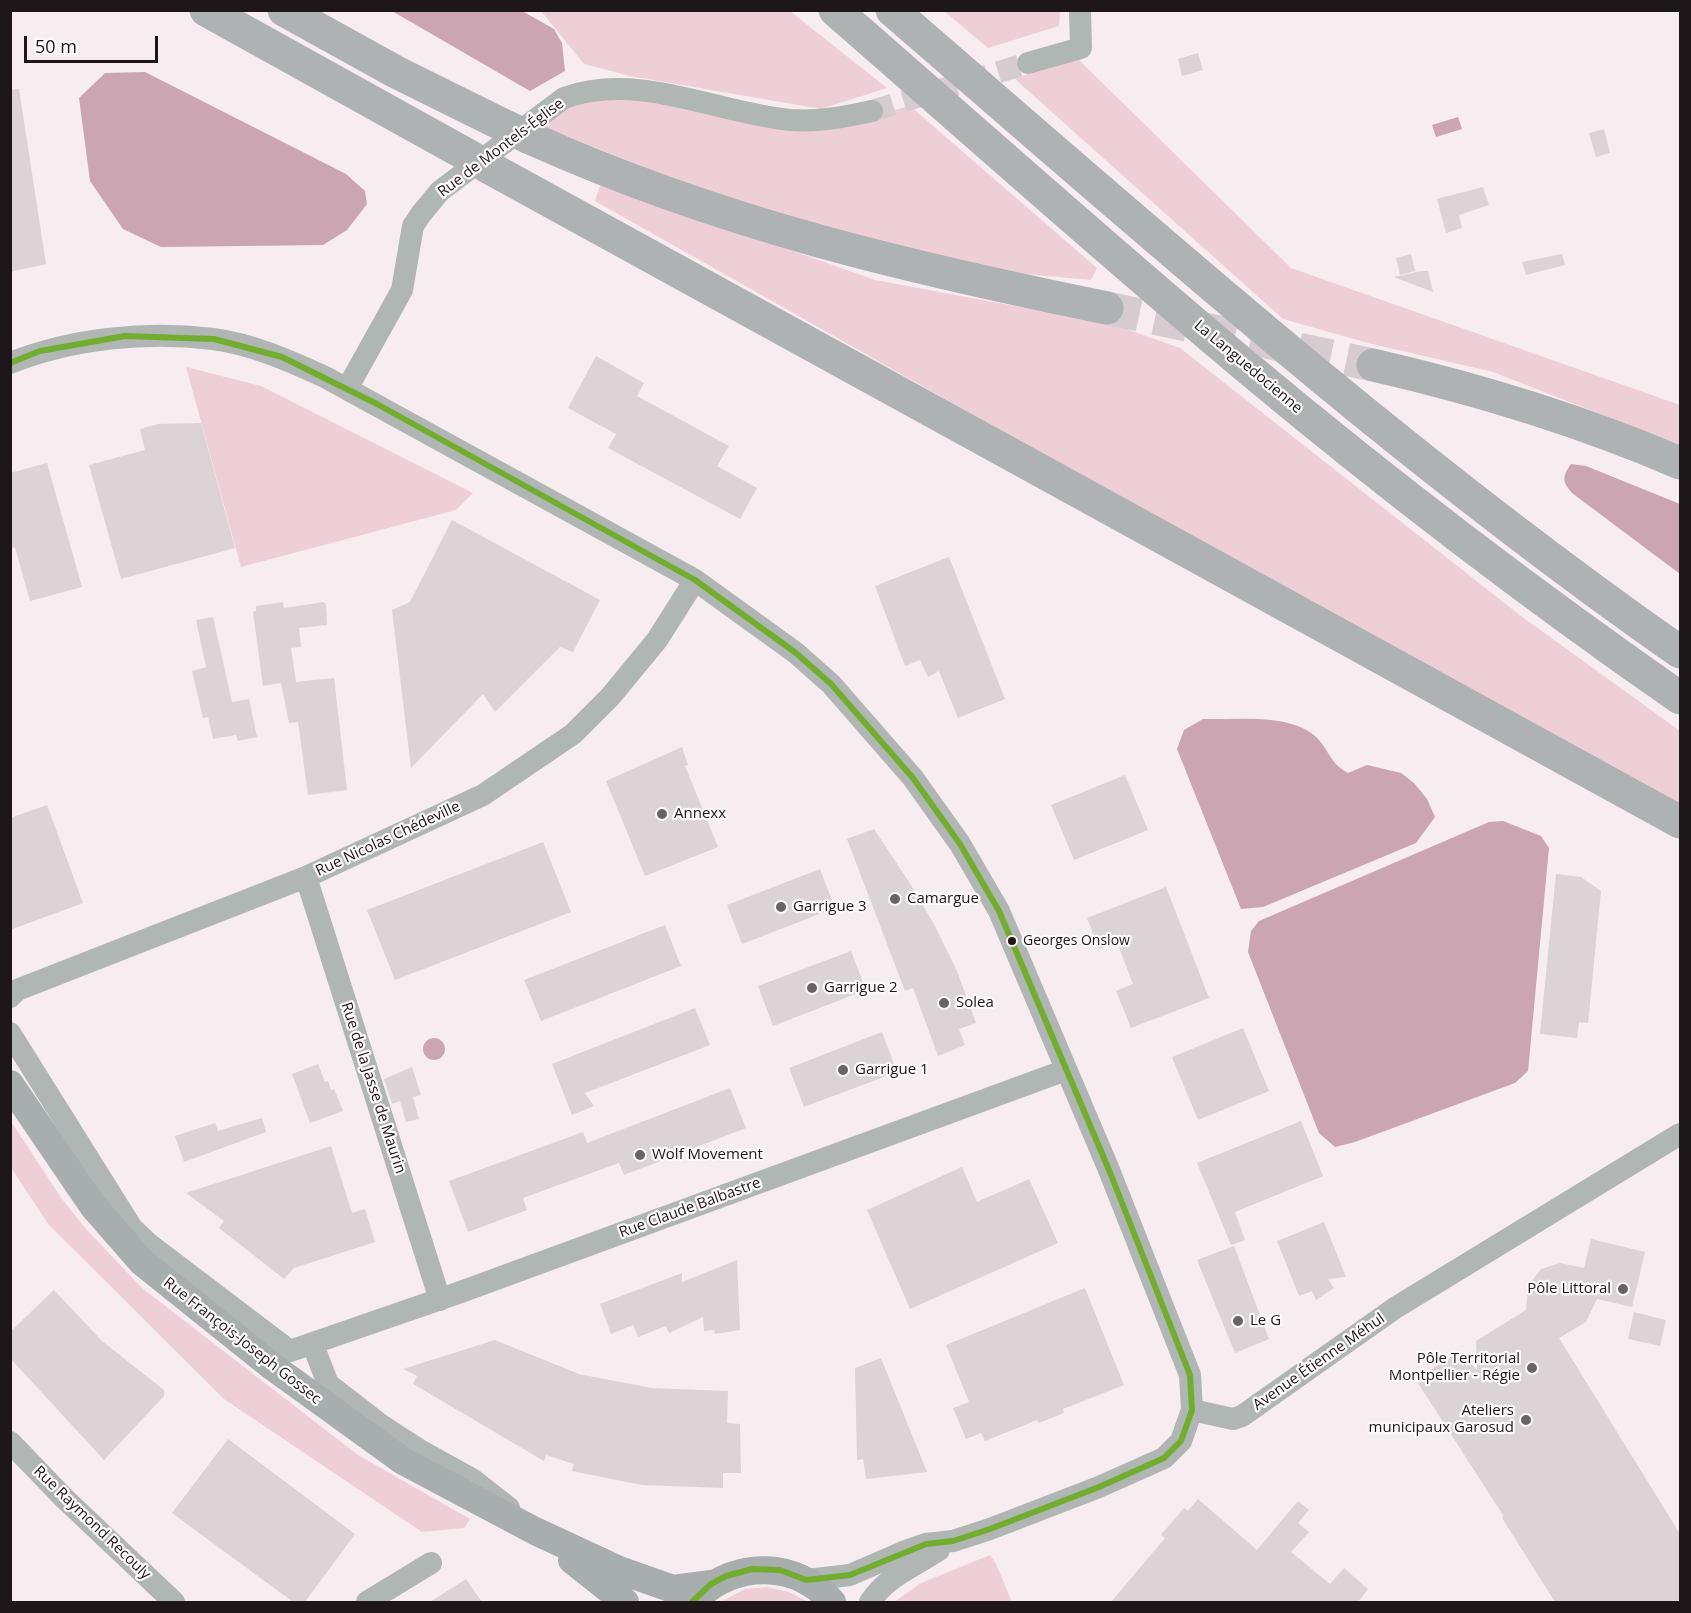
<!DOCTYPE html>
<html>
<head>
<meta charset="utf-8">
<style>
	body { margin:0 }
	#map { position:relative; width:1691px; height:1613px; overflow:hidden; background:#f7ecef; font-family:"Open Sans",sans-serif }
	canvas { display:block }
	.frame { position:absolute; inset:0; border:12px solid #1e1719; pointer-events:none }
	.scale { position:absolute; left:24px; top:36px; width:134px; height:27px; box-sizing:border-box; border:3px solid #1e1719; border-top:0; padding-left:8px; font-size:18px; line-height:21px; white-space:nowrap; color:#1e1719; -webkit-text-stroke:4px #fdf9fa; paint-order:stroke }
</style>
</head>
<body>
<div id="map">
<canvas width="1691" height="1613"></canvas>
<div class="frame"></div>
<div class="scale">50 m</div>
</div>
<script>
const g = document.querySelector('canvas').getContext('2d');
g.lineJoin = 'round';
function fillPath(path, color) { g.fillStyle = color; g.fill(path, 'evenodd'); }
function trace(path, color, width, dash) { g.strokeStyle = color; g.lineWidth = width; g.lineCap = dash ? 'butt' : 'round'; g.setLineDash(dash || []); g.stroke(path); }
function drawText(font, color, halo, rows, align = 'center') {
  g.font = font + ' "Open Sans",sans-serif'; g.lineWidth = 4.5; g.setLineDash([]); g.textBaseline = 'middle'; g.strokeStyle = halo; g.fillStyle = color; for (const [text, x, y, turn = 0] of rows) {
    g.save(); g.translate(x, y); g.rotate((+turn || 0) * Math.PI / 180); g.textAlign = isNaN(turn) ? turn : align; if (halo) g.strokeText(text, 0, 0); g.fillText(text, 0, 0); g.restore();
  }
}
const green = new Path2D(`
	M541 11H790L887 88 821 109 630 76 584 64Z
	M944 11H1060L1059 26 988 48Z
	M1076 57 1291 268 1680 405V445L1493 372 1368 343 1283 319 1015 79Z
	M609 95 810 131 910 106 1097 268 1091 280 980 270 725 200 542 126 559 110Z
	M601 183 875 280 1112 324 1180 348 1521 616 1680 731V804L1154 517 595 201Z
	M186 367 261 386 473 493 456 510 241 567Z
	M10 1120 62 1199 86 1229 142 1288 358 1455 470 1519 464 1528 422 1532 224 1399 49 1225 11 1168Z
	M990 1555 996 1564 1012 1602H894L921 1583Z
	M767 1587 789 1592 808 1602H721L745 1589Z`);
const water = new Path2D(`
	M392 11H522L554 29 562 43 565 71 530 91Z
	M145 72 346 174 365 191 367 204 347 230 323 245 161 247 123 229 90 181 79 98 105 73Z
	M1458 117 1462 129 1436 137 1432 125Z
	M1571 464 1586 466 1680 504V574L1572 493C1562 481 1562 477 1571 464Z
	M1203 719C1238 720 1288 713 1315 736 1330 750 1329 763 1348 773L1367 765 1401 773 1414 783 1427 799 1435 817 1416 843 1263 907 1241 909 1177 749 1184 730Z
	M1503 821 1541 836 1549 848 1528 1071 1515 1083 1355 1142 1335 1147 1319 1133 1248 952 1251 931 1259 921 1489 822Z
	M423 1049a11 11 0 1 1 22 0a11 11 0 1 1-22 0Z`);
const building = new Path2D(`
	M1198 53 1203 70 1182 76 1178 59Z
	M19 89 46 264 10 272V90Z
	M1604 129 1610 153 1596 157 1589 133Z
	M1483 187 1489 205 1459 215 1462 228 1446 233 1437 199Z
	M1411 254 1415 271 1400 275 1396 258Z
	M1562 254 1565 265 1526 275 1522 262Z
	M1422 271H1428L1433 292 1394 277Z
	M596 356 644 383 637 396 729 446 717 466 757 488 740 519 608 448 616 434 568 408Z
	M201 423 235 548 121 579 89 465 145 450 140 429 158 424Z
	M47 463 82 587 30 601 15 547 10 549V473Z
	M452 520 600 600 573 652 560 647 495 712 483 694 411 768 392 610 410 602Z
	M949 557 1005 699 958 718 939 671 928 677 920 660 905 666 875 586Z
	M283 602 284 608 324 602 326 605 327 625 299 628 301 647 291 648 296 682 334 678 347 790 308 795 298 722 289 723 281 683 263 686 253 612 256 611V606Z
	M213 617 232 702 249 699 257 737 238 741 236 735 213 739 208 717 203 718 192 671 206 667 196 620Z
	M682 747 688 765 685 766 718 847 645 876 606 781Z
	M1125 775 1148 830 1074 860 1051 805Z
	M47 805 83 903 10 930V818Z
	M874 829 911 885 935 926 957 971 976 1023 959 1029 965 1045 938 1056 913 988 905 991 847 839Z
	M543 842 571 912 395 980 367 910Z
	M820 869 835 908 742 944 727 905Z
	M1556 874 1581 877 1601 891 1588 1023 1579 1022 1577 1038 1540 1034Z
	M1166 887 1209 998 1131 1028 1116 991 1133 984 1117 942 1099 949 1087 918Z
	M665 925 681 966 541 1021 524 980Z
	M851 951 866 990 773 1026 758 986Z
	M695 1008 710 1045 585 1093 594 1106 572 1115 552 1064Z
	M1243 1028 1269 1091 1198 1120 1172 1057Z
	M882 1032 897 1072 804 1107 789 1068Z
	M318 1064 325 1082 328 1081 331 1090 334 1089 343 1111 310 1123 292 1074Z
	M412 1067 421 1095 413 1097 419 1119 406 1122 400 1101 392 1104 384 1079Z
	M730 1088 746 1128 624 1175 619 1163 523 1198 527 1210 468 1232 449 1181 583 1132 587 1143Z
	M262 1118 266 1132 184 1162 175 1136 215 1123 218 1131Z
	M1301 1121 1323 1176 1235 1212 1245 1240 1231 1245 1197 1163Z
	M331 1146 352 1213 365 1209 375 1242 294 1268 284 1279 219 1228 224 1221 186 1193Z
	M962 1167 977 1202 1029 1179 1058 1243 910 1309 867 1210Z
	M1324 1222 1346 1277 1328 1279 1334 1288 1316 1300 1312 1291 1299 1296 1277 1241Z
	M1591 1239 1645 1252 1632 1307 1597 1299 1586 1322 1559 1338 1680 1534V1602H1555L1502 1518 1503 1515 1416 1380 1459 1351 1477 1370 1476 1341 1526 1310 1528 1286 1541 1269 1560 1263 1584 1268Z
	M1234 1246 1269 1339 1235 1353 1197 1260Z
	M737 1260 740 1330 715 1334 714 1330 704 1331 703 1317 669 1333 666 1326 638 1337 633 1325 611 1334 600 1304 682 1273V1282Z
	M1085 1288 1124 1385 1063 1409 1064 1413 1039 1423 1037 1420 985 1441 981 1433 966 1439 953 1408 969 1402 946 1345Z
	M54 1290 102 1341 164 1390V1396L104 1460 10 1358V1332Z
	M1634 1312 1666 1320 1660 1346 1628 1339Z
	M495 1340 579 1374 651 1388 728 1391 727 1423 740 1424 741 1473H723V1488L642 1485 572 1471 574 1464 546 1455 544 1461 413 1384 417 1376 403 1369Z
	M881 1358 927 1472 866 1479 863 1459 857 1460 855 1368Z
	M228 1439 355 1534 305 1602H293L172 1513Z
	M1198 1499 1257 1550 1298 1501 1309 1510 1298 1523 1309 1532 1291 1552 1330 1584 1344 1568 1368 1589 1358 1602H1111L1165 1538 1161 1535 1184 1508 1188 1511Z
	M466 1579 482 1602H430Z`);
const minorTunnel = new Path2D(`
	M872 111 1028 63`);
const highwayTunnel = new Path2D(`
	M1107 308 1373 365`);
const minor = new Path2D(`
	M1028 63 1081 48 1080 10
	M10 363C73 338 147 331 213 339 252 344 290 361 325 377L695 580 796 653 831 684 913 778 960 844 999 911 1109 1170 1190 1375 1192 1410 1181 1441 1164 1458 1099 1487 990 1529 953 1541 926 1544 903 1552 850 1575 806 1580
	M347 389 402 290 413 226 421 214 440 191 564 98C638 71 716 113 790 120 819 122 844 117 872 111
	M306 877 440 1300
	M10 997 17 990 306 877 483 795 573 734 610 697 657 640 695 580
	M10 1033 132 1228 149 1244 290 1351 458 1293 1066 1070
	M313 1345 328 1384 381 1425 418 1449 472 1479 509 1508
	M1192 1410 1233 1419 1242 1416 1395 1308 1680 1134
	M10 1442 65 1499 174 1602
	M367 1602 431 1563
	M870 1602C887 1576 914 1567 939 1550`);
const major = new Path2D(`
	M10 1084 93 1206 142 1262 273 1367 403 1461 535 1531 619 1570 673 1589 711 1584
	M572 1560 625 1602
	M698 1597C736 1560 797 1561 832 1602`);
const highway = new Path2D(`
	M206 10 469 156
	M284 10 396 72 507 127
	M835 10C973 130 1109 252 1249 369 1388 485 1532 595 1680 698
	M892 10C1150 233 1401 457 1680 652
	M530 138C719 223 905 267 1107 308
	M488 167 1680 822
	M1373 365C1478 389 1582 421 1680 463`);
const highwayBridge = new Path2D(`
	M507 127 530 138
	M469 156 488 167`);
const bus1 = new Path2D(`
	M10 363 40 351 125 336 214 339 282 357 377 404 695 580 796 653 831 684 913 778 960 844 999 911 1109 1170 1190 1375 1192 1410 1181 1441 1164 1458 1099 1487 990 1529 953 1541 926 1544 850 1575 806 1580 780 1570 752 1569 726 1576 711 1584 692 1602`);
const markers = [
	[662,814,6,"#6a6264"],
	[895,899,6,"#6a6264"],
	[781,907,6,"#6a6264"],
	[1012,941,5,"#1e1719"],
	[812,988,6,"#6a6264"],
	[944,1003,6,"#6a6264"],
	[843,1070,6,"#6a6264"],
	[640,1155,6,"#6a6264"],
	[1623,1289,6,"#6a6264"],
	[1238,1321,6,"#6a6264"],
	[1532,1368,6,"#6a6264"],
	[1526,1420,6,"#6a6264"]
];
const busNames = [
	["Georges Onslow",1023,941]
];
const streetNames = [
	["Rue de Montels-Église",501,148,-37],
	["La Languedocienne",1248,367,40],
	["Rue Nicolas Chédeville",388,839,-25],
	["Rue de la Jasse de Maurin",373,1088,72],
	["Rue Claude Balbastre",690,1208,-20],
	["Rue François-Joseph Gossec",242,1341,38],
	["Avenue Étienne Méhul",1319,1362,-35],
	["Rue Raymond Recouly",92,1523,44]
];
const poiNames = [
	["Annexx",674,814],
	["Camargue",907,899],
	["Garrigue 3",793,907],
	["Garrigue 2",824,988],
	["Solea",956,1003],
	["Garrigue 1",855,1070],
	["Wolf Movement",652,1155],
	["Pôle Littoral",1611,1289,"right"],
	["Le G",1250,1321],
	["Pôle Territorial",1520,1359,"right"],
	["Montpellier - Régie",1520,1376,"right"],
	["Ateliers",1514,1411,"right"],
	["municipaux Garosud",1514,1428,"right"]
];
fillPath(green, '#eecfd8');
fillPath(water, '#cba5b1');
fillPath(building, '#dcd3d6');
trace(minorTunnel, '#d6cccf', 22, [22, 11]);
trace(highwayTunnel, '#d6cccf', 33, [33, 16]);
trace(minor, '#b0b6b4', 22);
trace(major, '#a8aead', 28);
trace(highway, '#aeb2b2', 33);
trace(highwayBridge, '#aeb2b2', 33);
trace(bus1, '#72ad2f', 6);
for (const [x, y, r, color] of markers) { const dot = new Path2D(); dot.arc(x, y, r, 0, 2 * Math.PI); g.fillStyle = color; g.fill(dot); trace(dot, '#fdf9fa', 2); }
drawText('14px', '#1e1719', '#fdf9fa', busNames, 'left');
drawText('15px', '#1e1719', '#fdf9fa', streetNames);
drawText('15px', '#1e1719', '#fdf9fa', poiNames, 'left');
</script>
</body>
</html>
